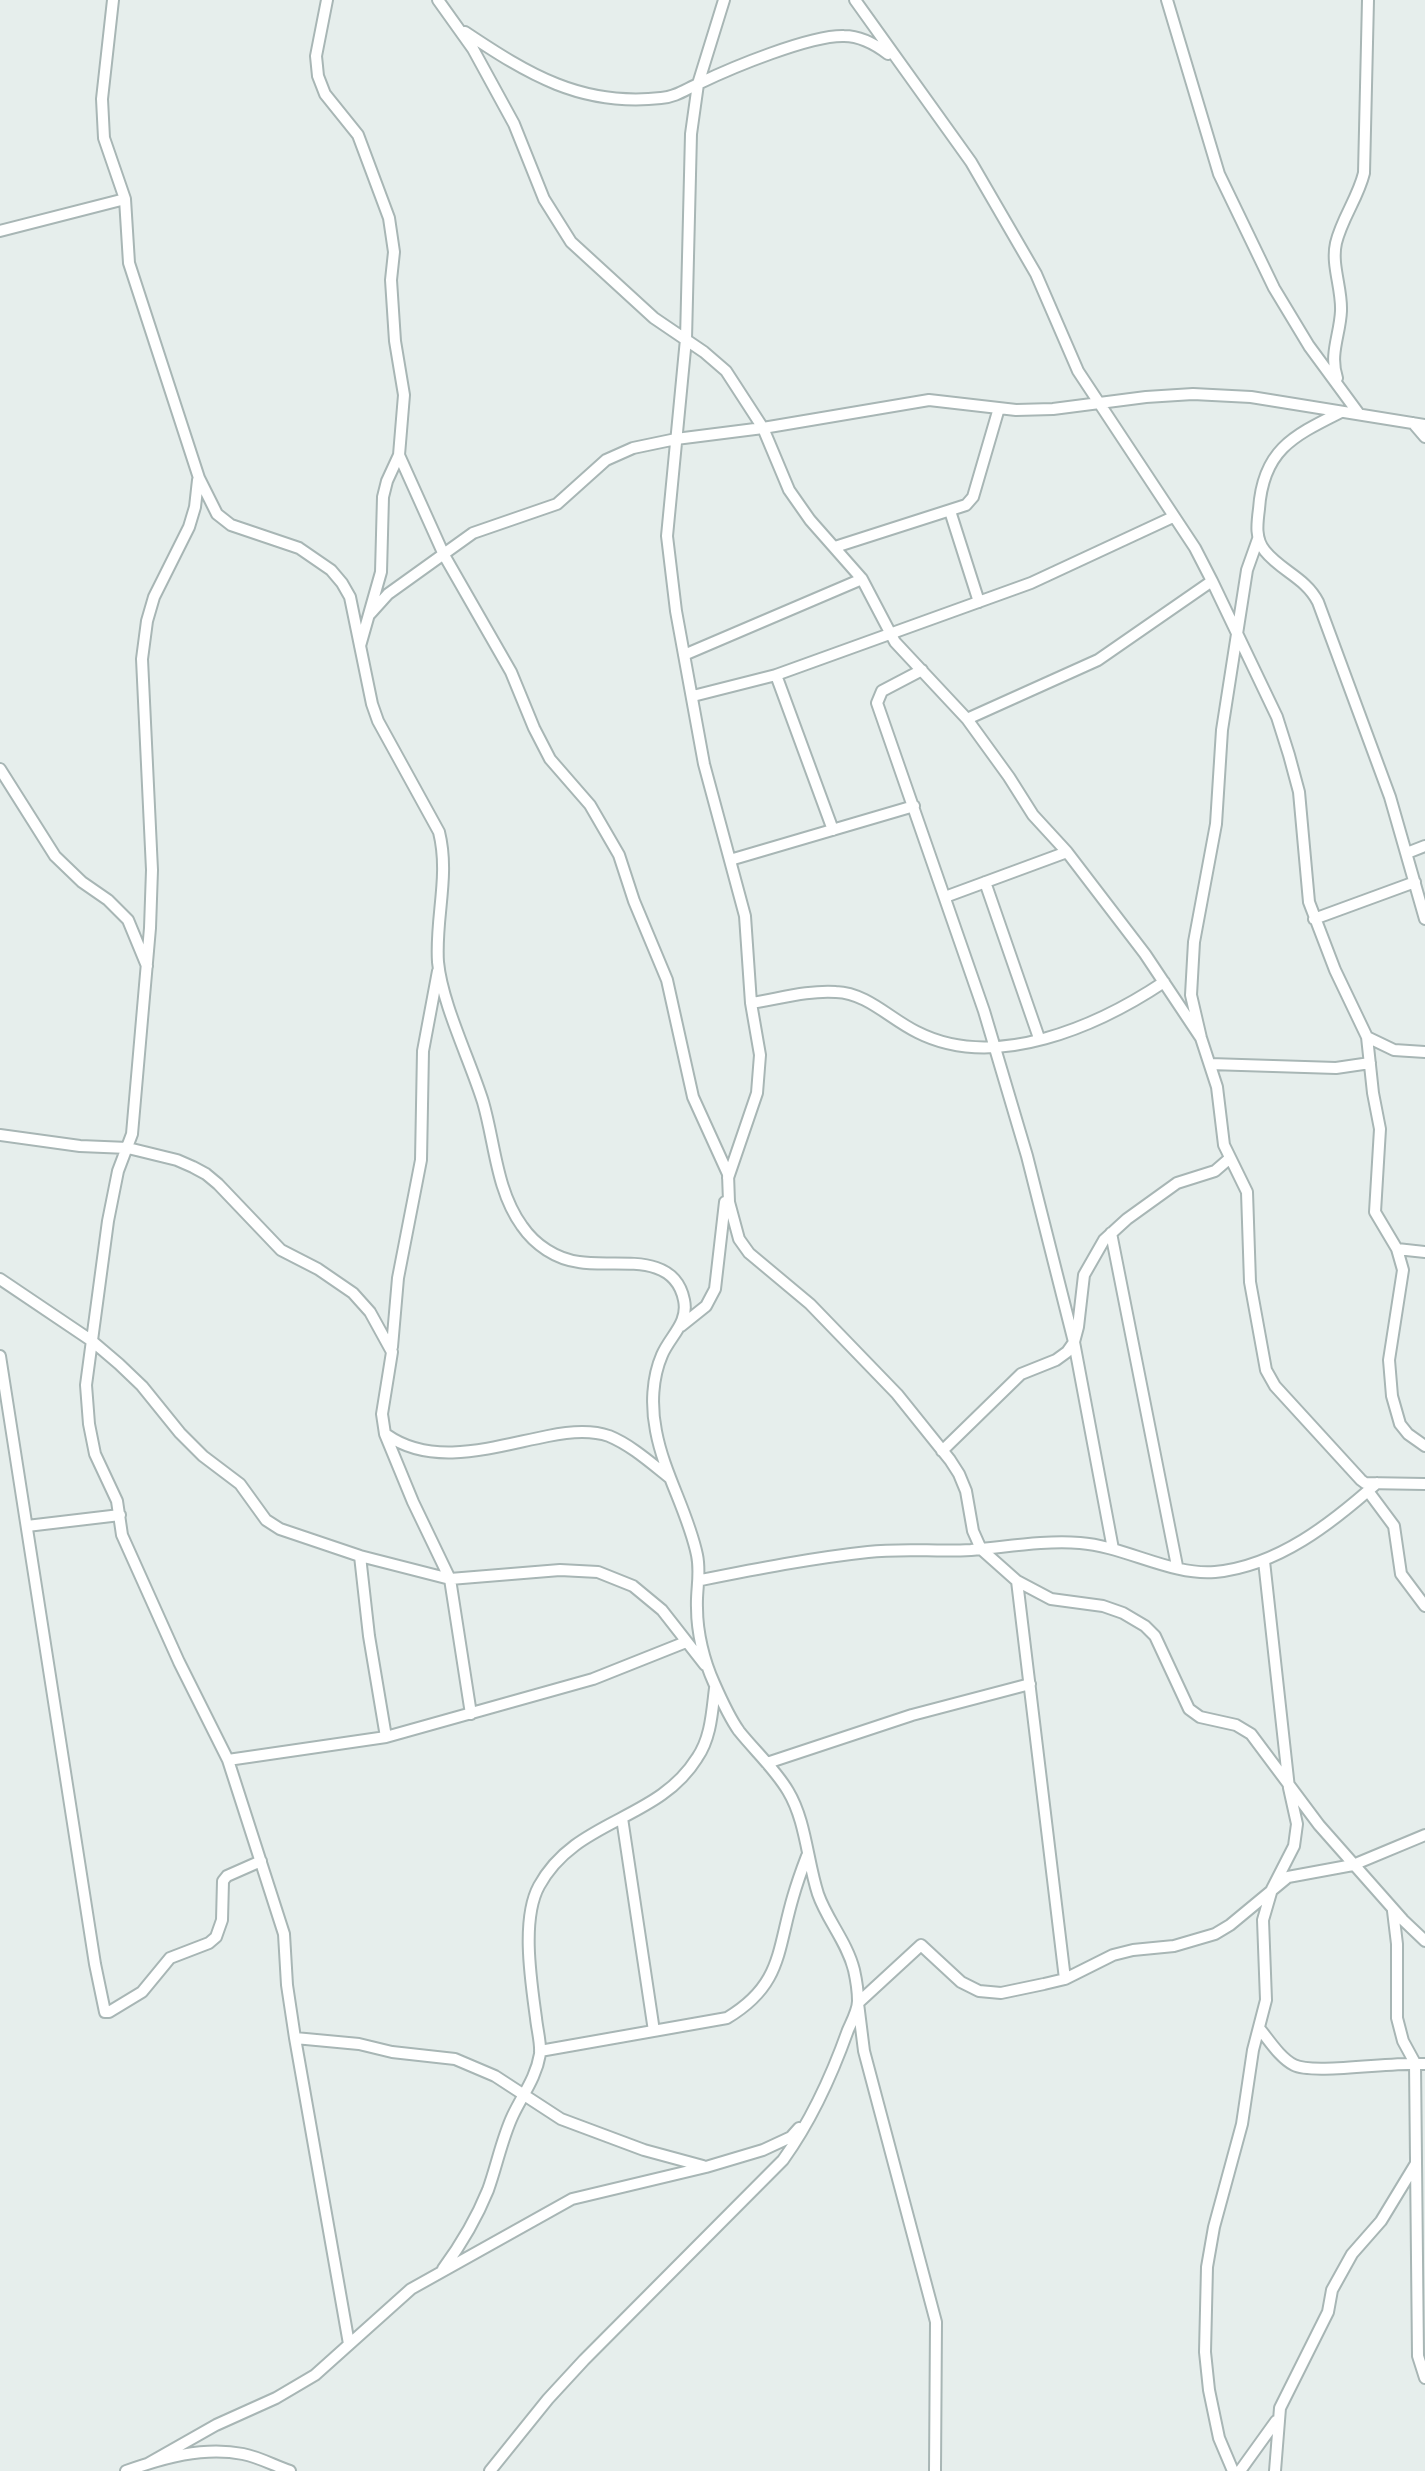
<!DOCTYPE html>
<html>
<head>
<meta charset="utf-8">
<style>
	body { margin:0 }
	canvas { display:block; background:#e6eeec }
</style>
</head>
<body>
<canvas width="1425" height="2471"></canvas>
<script>
const g = document.querySelector('canvas').getContext('2d');
g.lineJoin = 'round';
function trace(path, color, width, dash) { g.strokeStyle = color; g.lineWidth = width; g.lineCap = dash ? 'butt' : 'round'; g.setLineDash(dash || []); g.stroke(path); }
const street = new Path2D(`
	M113 0 102 99 104 138 125 199 129 263 199 478 217 514 231 525 299 548 331 570 342 583 350 597 372 704 378 721 439 832C450 876 435 918 438 962 442 1004 470 1060 483 1102 495 1143 496 1190 522 1226 535 1245 556 1259 579 1262 614 1268 674 1250 684 1300 689 1323 670 1336 662 1355 652 1378 651 1406 656 1431 664 1474 688 1512 697 1555 701 1574 696 1590 697 1608 697 1633 704 1661 714 1683 721 1699 729 1717 739 1731 755 1751 775 1769 788 1791 806 1821 807 1860 818 1894 827 1920 847 1942 854 1970 856 1979 858 1992 858 2001 858 2010 852 2021 848 2030 832 2075 811 2121 783 2160L584 2360 548 2399 490 2471
	M327 0 316 56 318 76 325 94 358 135 389 218 394 252 391 280 395 341 404 395 399 455 387 481 383 497 381 572 360 646
	M438 0 473 49 514 124 544 199 571 242 654 318 704 352 726 371 763 428 789 490 810 520 862 579 895 642 967 719 1009 777 1033 815 1067 852 1145 954 1201 1038
	M724 0 698 84 691 134 686 339 667 536 676 611 704 764 745 916 751 1003 760 1055 757 1093 728 1178
	M855 0 971 162 1036 274 1078 371 1195 548 1212 581 1277 717 1289 755 1299 792 1309 902 1335 970 1367 1037 1373 1093 1380 1129 1375 1212 1397 1249 1403 1270 1389 1360 1392 1396 1400 1424 1408 1434 1425 1446
	M1167 0 1219 174 1274 288 1309 346 1359 414
	M465 32C528 74 581 107 661 98 676 97 686 89 700 83 731 68 810 35 844 36 861 36 875 44 888 54
	M0 231 125 199
	M1337 378C1329 354 1340 335 1341 311 1342 288 1331 265 1336 243 1342 218 1358 198 1364 173L1368 0
	M1341 412C1293 436 1263 450 1259 509 1257 524 1255 539 1265 551 1281 571 1306 578 1318 602L1390 797 1425 919
	M1413 423 1425 437
	M399 455 444 555 511 672 534 728 550 759 590 805 619 855 634 901 667 980 693 1097 728 1174 729 1202 739 1239 749 1253 810 1304 897 1394 950 1460 959 1474 966 1491 973 1531 981 1549 1017 1581 1051 1599 1103 1606 1123 1613 1145 1626 1155 1636 1189 1709 1200 1717 1236 1725 1251 1734 1319 1825 1403 1920 1425 1941
	M198 480 195 507 189 527 154 597 147 621 142 659 152 870 150 928 132 1134 118 1171 108 1221 86 1385 89 1424 95 1454 117 1501 122 1535 179 1662 228 1760 284 1934 287 1985 295 2038 349 2344
	M950 511 979 602
	M1258 539 1247 570 1222 730 1216 824 1194 942 1191 995 1201 1038 1217 1087 1224 1145 1247 1192 1250 1282 1266 1370 1275 1386 1361 1480 1365 1483 1425 1484
	M835 547 966 505 973 497 999 408
	M370 614 388 594 473 533 557 504 606 460 633 448 676 439 763 428 929 400 1016 410 1053 409 1146 397 1193 394 1251 397 1425 425
	M684 655 862 579
	M922 670 882 691 877 703 984 1011 1027 1156 1074 1342 1113 1549
	M776 675 833 830
	M693 696 776 675 1031 583 1173 517
	M967 719 1098 660 1212 581
	M0 769 55 856 82 882 108 900 128 920 147 966
	M1407 853 1425 846
	M730 860 914 806
	M985 882 1039 1038
	M945 897 1067 852
	M1314 919 1415 882
	M751 1003C778 999 808 990 836 992 867 993 890 1019 917 1032 995 1072 1098 1026 1164 982
	M1367 1037 1394 1050 1425 1052
	M1210 1064 1336 1068 1370 1063
	M0 1135 80 1146 128 1148 177 1160 193 1167 206 1174 218 1184 281 1250 318 1269 353 1293 370 1312 392 1352 382 1414 385 1434 413 1502 450 1579 471 1714
	M1111 1233 1177 1566
	M1397 1249 1425 1252
	M0 1279 92 1341 119 1364 142 1386 180 1433 203 1456 240 1484 266 1520 280 1529 360 1556 450 1579 560 1570 598 1572 633 1586 662 1610 705 1665
	M681 1326 706 1306 715 1289 725 1202
	M392 1347 398 1278 421 1160 423 1051 438 971
	M0 1356 95 1964 105 2012H109L142 1992 170 1958 209 1943 216 1937 222 1920 223 1881 227 1876 261 1861
	M387 1435C434 1468 496 1446 548 1436 567 1432 589 1429 609 1436 631 1445 651 1463 670 1478
	M942 1451 1021 1374 1056 1360 1067 1352 1074 1342 1078 1327 1084 1275 1104 1240 1127 1219 1177 1183 1215 1171 1230 1158
	M1368 1491 1394 1526 1401 1574 1425 1606
	M27 1526 120 1515
	M360 1556 369 1636 386 1737
	M701 1580C756 1569 812 1558 868 1552 902 1548 937 1552 971 1550 1006 1547 1045 1540 1080 1543 1124 1546 1172 1576 1215 1572 1278 1566 1332 1523 1377 1483
	M1017 1581 1065 1979
	M228 1760 386 1737 593 1679 686 1642
	M767 1763 912 1715 1030 1684
	M622 1818 654 2031
	M1393 1911 1397 1944V2018L1403 2041 1415 2063 1418 2356 1425 2378
	M1259 2028C1269 2040 1280 2058 1294 2065 1313 2075 1396 2061 1425 2064
	M295 2038 359 2044 392 2052 455 2059 495 2076 561 2119 644 2150 703 2166
	M540 2051 727 2018C782 1985 777 1951 793 1897 797 1883 802 1869 807 1856
	M443 2269C460 2246 477 2217 488 2190 497 2165 502 2138 513 2115 523 2094 536 2078 540 2054 541 2043 537 2029 536 2018 531 1981 521 1919 539 1886 576 1818 657 1822 697 1758 711 1738 712 1712 715 1688
	M149 2463 216 2425 276 2398 315 2375 411 2289 572 2199 706 2167 763 2150 791 2137 799 2128
	M126 2471C163 2458 203 2446 243 2454 259 2457 275 2466 290 2471
	M935 2471 936 2322 864 2051 858 2003 921 1945 961 1982 979 1991 1001 1993 1044 1984 1065 1979 1113 1955 1133 1950 1174 1946 1215 1934 1230 1925 1288 1877 1353 1865 1425 1835
	M1233 2471 1219 2438 1209 2390 1205 2352 1207 2267 1214 2227 1242 2124 1253 2050 1266 2000 1263 1920 1272 1889 1294 1846 1297 1824 1289 1788 1264 1561
	M1240 2471 1276 2421
	M1275 2471 1280 2408 1328 2312 1332 2290 1352 2254 1381 2221 1415 2165`);
trace(street, '#a8b6b5', 14);
trace(street, '#fff', 10);
</script>
</body>
</html>
